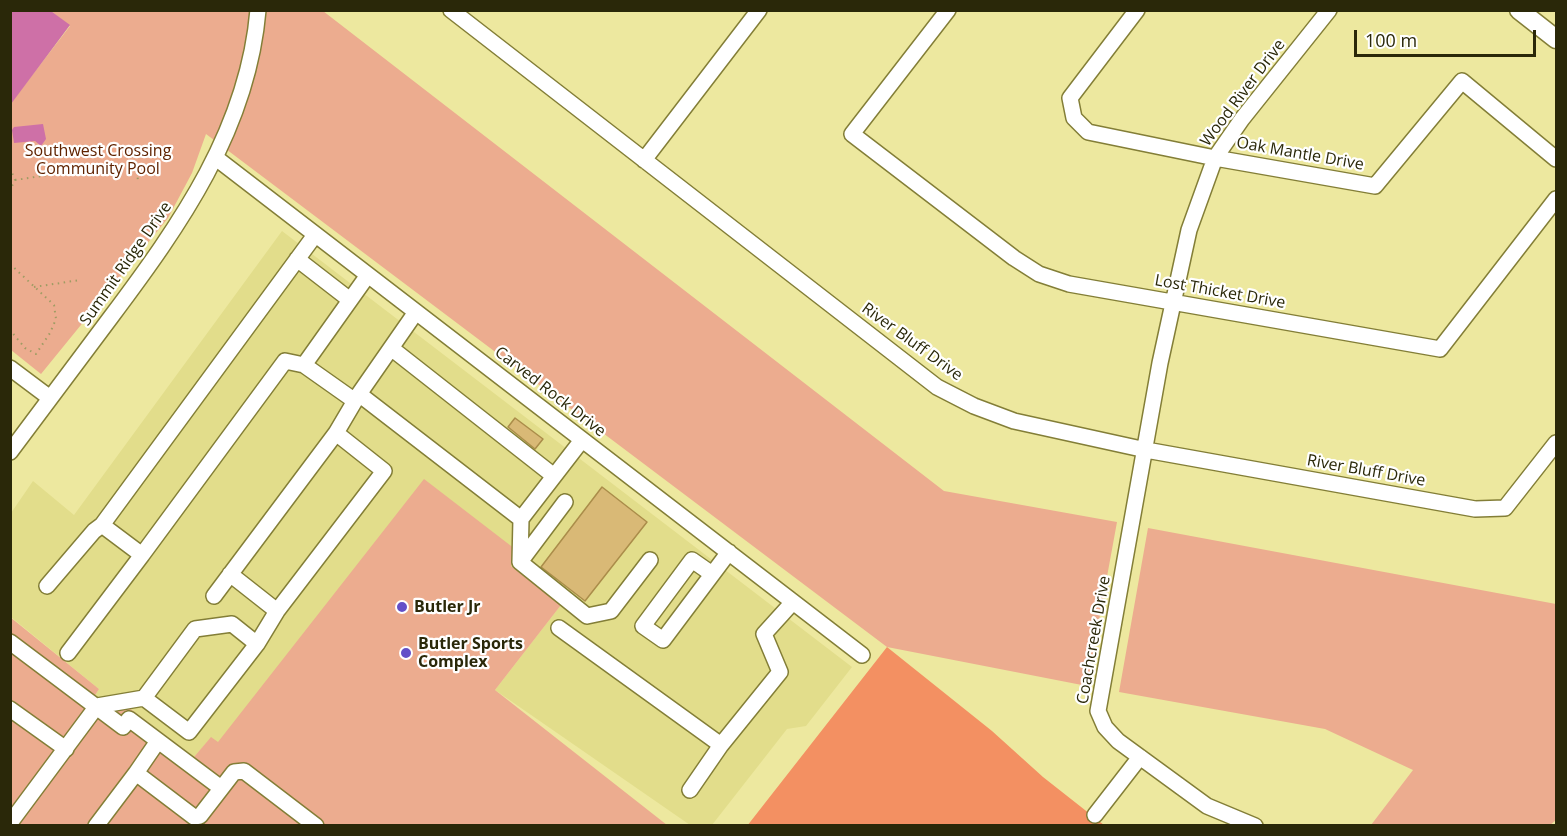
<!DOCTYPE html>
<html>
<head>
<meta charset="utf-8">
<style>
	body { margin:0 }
	#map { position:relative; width:1567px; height:836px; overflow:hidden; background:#ede89f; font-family:"Open Sans",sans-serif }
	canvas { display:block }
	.frame { position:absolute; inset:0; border:12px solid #2a2809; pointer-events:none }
	.scale { position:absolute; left:1354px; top:30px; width:182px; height:27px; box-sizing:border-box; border:3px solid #2a2809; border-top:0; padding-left:8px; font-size:18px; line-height:21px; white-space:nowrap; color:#2a2809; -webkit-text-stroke:4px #fff; paint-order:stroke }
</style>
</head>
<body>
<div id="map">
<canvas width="1567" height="836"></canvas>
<div class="frame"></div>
<div class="scale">100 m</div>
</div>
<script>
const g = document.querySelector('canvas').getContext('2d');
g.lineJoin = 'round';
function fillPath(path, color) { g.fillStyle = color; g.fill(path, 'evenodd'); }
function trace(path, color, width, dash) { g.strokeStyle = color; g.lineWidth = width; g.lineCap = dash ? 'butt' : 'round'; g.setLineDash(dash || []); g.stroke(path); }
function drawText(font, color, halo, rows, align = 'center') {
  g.font = font + ' "Open Sans",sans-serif'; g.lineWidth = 4.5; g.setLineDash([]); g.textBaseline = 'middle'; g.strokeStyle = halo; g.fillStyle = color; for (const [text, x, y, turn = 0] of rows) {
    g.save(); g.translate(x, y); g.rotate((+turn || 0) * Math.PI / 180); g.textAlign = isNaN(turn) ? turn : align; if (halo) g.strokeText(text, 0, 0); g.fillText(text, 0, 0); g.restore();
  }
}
const built = new Path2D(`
	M282 231 852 667 806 726 787 729 712 825H690L495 690 561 605 511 566 218 743 211 738 194 757 124 704 108 708 94 697 99 689 11 617V513L33 481 74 515Z`);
const green = new Path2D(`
	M51 11H323L944 491 1117 522 1087 686 887 647 206 134 192 173 168 218 41 374 11 350 10 104 70 26Z
	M424 479 515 549 511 566 561 605 495 690 667 825H11L10 617 99 689 94 697 108 708 124 704 194 757 211 737 218 742Z
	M1148 528 1556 604V820L1549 826 1371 825 1413 770 1325 729 1119 692Z`);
const forest = new Path2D(`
	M887 647 992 731 1043 777 1104 825 747 826Z`);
const water = new Path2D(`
	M11 10 51 11 70 25 11 104Z
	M43 124 46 139 41 146 35 141 14 143 12 130 14 127Z`);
const building = new Path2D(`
	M515 418 543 439 535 449 508 427Z
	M602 487 647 522 585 601 541 567Z`);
const path = new Path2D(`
	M10 168 15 180 10 190
	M15 180 136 162 138 181
	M10 264 54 305 56 319 50 333 36 354 25 348 10 330
	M34 287 80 280`);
const minor = new Path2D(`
	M451 10 937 387 974 406 1014 421 1146 450 1475 509 1505 508 1556 443
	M948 10 852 134 1014 258 1039 274 1069 284 1440 349 1556 199
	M1137 10 1070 98 1074 118 1088 132 1215 158 1375 186 1462 81 1556 159
	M216 158 862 655
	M644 160 759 10
	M297 259 350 300
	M391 348 554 476
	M304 365 285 361 142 555 102 525 315 235
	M10 368 50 398
	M359 394 521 519
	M355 401 304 365 368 275
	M582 440 521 519 520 562 587 616 611 611 650 560
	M10 452C44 407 77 362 111 317 180 225 248 129 258 10
	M520 562 565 502
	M230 574 277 611
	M712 574 692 560 643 626 663 640 729 552
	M47 586 94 531 102 525
	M214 596 336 433 359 394 416 312
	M559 628 721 745 780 672 764 634 793 602
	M10 642 123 727 129 719 221 788
	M68 653 142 555
	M144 698 195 629 232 624 257 644
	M10 709 66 749
	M136 773 158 741
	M690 790 721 745
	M1095 815 1140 757
	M10 823 97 706 144 698 189 732 257 644 277 611 384 471 336 433
	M96 826 136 773 194 817 200 816 234 772 244 771 316 826
	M1255 826 1207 806 1118 741 1105 727 1098 711 1160 363 1189 230 1215 158 1242 119 1329 10`);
const major = new Path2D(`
	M1519 10 1556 39`);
const markers = [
	[402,607,6,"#624fc8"],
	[406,653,6,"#624fc8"]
];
const streetNames = [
	["Wood River Drive",1243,93,-53],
	["Oak Mantle Drive",1300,154,10],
	["Summit Ridge Drive",126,264,-55],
	["Lost Thicket Drive",1220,292,10],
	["River Bluff Drive",912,342,36],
	["Carved Rock Drive",550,392,38],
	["River Bluff Drive",1366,471,10],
	["Coachcreek Drive",1094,640,-80]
];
const parkNames = [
	["Southwest Crossing",98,151],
	["Community Pool",98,169]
];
const poiNames = [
	["Butler Jr",414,607],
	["Butler Sports",418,644],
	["Complex",418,662]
];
fillPath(built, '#e2dd8b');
fillPath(green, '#ecac8f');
fillPath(forest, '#f39062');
fillPath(water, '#ce70a7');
fillPath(building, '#d9b976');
trace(building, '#ab8d4a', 1.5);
trace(minor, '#837e37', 18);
trace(major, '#837e37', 21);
trace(path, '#9f9c63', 2, [1.5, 4.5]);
trace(minor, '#fff', 15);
trace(major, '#fff', 18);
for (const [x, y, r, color] of markers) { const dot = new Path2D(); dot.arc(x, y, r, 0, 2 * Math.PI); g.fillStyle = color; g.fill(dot); trace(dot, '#fff', 2); }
drawText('16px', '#2a2809', '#fff', streetNames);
drawText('16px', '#602300', '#fff', parkNames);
drawText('bold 16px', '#2a2809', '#fff', poiNames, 'left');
</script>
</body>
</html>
